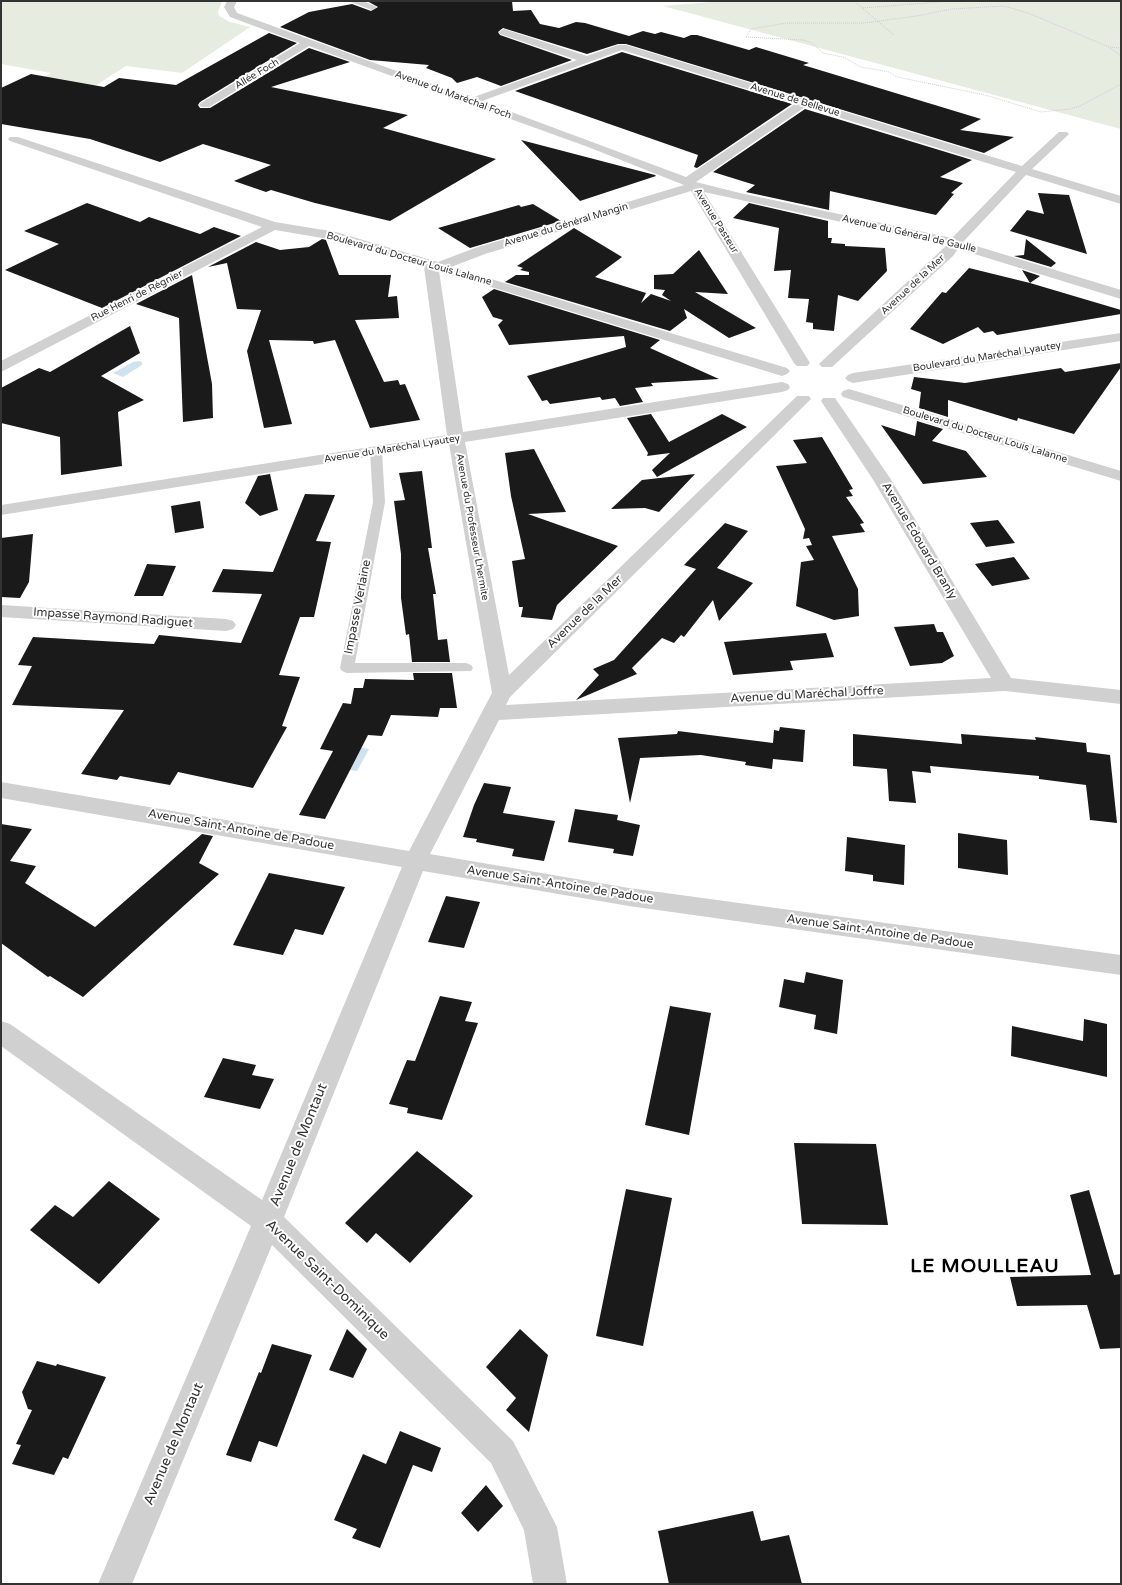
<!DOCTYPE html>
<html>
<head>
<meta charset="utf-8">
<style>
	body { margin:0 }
	#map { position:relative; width:1122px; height:1585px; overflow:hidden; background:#fff; font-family:"Varela Round",sans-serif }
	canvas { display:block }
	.frame { position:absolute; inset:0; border:2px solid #333; pointer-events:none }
</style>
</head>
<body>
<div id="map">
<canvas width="1122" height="1585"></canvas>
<div class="frame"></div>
</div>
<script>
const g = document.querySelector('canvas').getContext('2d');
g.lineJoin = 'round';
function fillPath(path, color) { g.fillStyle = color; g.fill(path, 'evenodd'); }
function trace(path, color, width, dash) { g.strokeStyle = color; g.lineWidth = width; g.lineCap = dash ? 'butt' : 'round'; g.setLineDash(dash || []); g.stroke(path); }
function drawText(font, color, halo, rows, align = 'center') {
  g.font = font + ' "Varela Round",sans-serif'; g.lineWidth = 4; g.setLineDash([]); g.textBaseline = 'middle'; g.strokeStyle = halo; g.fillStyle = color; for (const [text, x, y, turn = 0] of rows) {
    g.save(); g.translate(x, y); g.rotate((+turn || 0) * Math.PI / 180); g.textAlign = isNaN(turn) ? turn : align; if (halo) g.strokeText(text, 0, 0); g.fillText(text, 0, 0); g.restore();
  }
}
const green = new Path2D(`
	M1 1H222L218 12 219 16 230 22 250 27 182 73 126 66 76 98 26 88 51 73 1 64Z
	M722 1H1121V129L663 6Z`);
const water = new Path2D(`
	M139 361 142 362V365L123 377 113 373 133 362Z
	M353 746 369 749 357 771 341 769Z`);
const building = new Path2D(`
	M367 1H512L513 11 531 10 540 24 559 28 576 22 585 23 629 36 643 31 655 34 661 32 684 38 691 35H697L749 50 756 47 809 63 803 65 981 119 960 130 1014 137 984 153 626 44H618L587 54 503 28 498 32 500 35 572 60 501 86 477 77 457 83 452 78 426 68 429 65 370 60 280 27 309 12 352 4 371 11 378 7Z
	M269 33 297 43 200 102 198 105 200 108H210L309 48 350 62 271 87 408 115 383 128 496 159 390 221 315 203 271 190 266 192 234 181 271 165 203 144 160 162 90 139 1 124V88L31 74 104 87 119 78 176 85Z
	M622 52 792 104 697 168 694 167 698 155 515 91Z
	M805 109 972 160 940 177 963 183 951 193 954 194 936 215 830 191 829 210 746 192 755 185 713 172Z
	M521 140 655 175 656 176 580 201Z
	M1038 193 1069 195 1087 254 1010 231 1027 210 1044 214Z
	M87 203 140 222 149 217 200 234 214 227 241 236 102 308 5 270 59 244 24 231Z
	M749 203 828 221V238H832L831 243 845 244V246L885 248 887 271 858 301 838 295 834 331 813 329V323L806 322 809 299 788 298 791 270 774 271 779 228 733 218Z
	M533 204 561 221 470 248 438 228 519 205 521 207Z
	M574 228 622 257 595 277 646 293 641 303 651 294 671 301 662 295 665 290 654 289V275L673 274 699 250 728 294 695 292 756 328 729 338 684 309 687 318 670 331 505 282 516 275H529V272L520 270 523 268 517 266Z
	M322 239 326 240 339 275H391L388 297 397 296 399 318 355 320 384 382 398 380 400 385 405 384 420 420 370 428 335 340 314 344 313 341 269 340 292 424 264 428 247 351 261 310 237 309 227 263 208 267 256 242 280 250 309 247Z
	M1026 239 1056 263 1051 267 1014 256 1024 255Z
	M969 268 1030 283 1022 270 1040 276 1030 283 1121 310V314L997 335 993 331 984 333 978 327 943 344 910 329 942 292 946 293Z
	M192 275 212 384 213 418 183 422 179 318 136 304Z
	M494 289 660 340 650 348 719 379 651 383 653 386 635 388 643 402 620 406 615 398 602 400 600 397 550 404 547 400 542 401 527 376 626 347 624 336 509 345 498 325 503 320 493 317 482 297Z
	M130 326 140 353 101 376 144 400 118 412 122 466 61 475 60 437 1 423V388L39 368 50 372Z
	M1121 363V367L1074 434 1018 418 1017 421 948 400V417L919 408 921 392 911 389 914 377 965 383 1061 368 1065 372Z
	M651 414 669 442 722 414 747 427 657 477 652 470 670 453 647 456 648 453 627 418Z
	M917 421 943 429 932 441 966 451 987 477 923 484 881 425 915 436Z
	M822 437 853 489 849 490 853 496 846 497 864 523 860 524 865 532 832 536 858 589 859 616 834 620 796 606 801 562 814 560 806 546 812 545 809 538 803 539 805 529 776 466 807 463 793 440Z
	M534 449 566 512 528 514 618 546 557 605 552 620 521 617 523 607H519L512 561 525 559 511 496 505 453Z
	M422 471 432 548H428L436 594H433L438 640 447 639 450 662H412L409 634 406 635 401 598V554L394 501 405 500 399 473Z
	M270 474 278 510 260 516 245 503 258 476Z
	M695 474 659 512 645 508 611 509 642 480Z
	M305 494 335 495 316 541 331 542 314 617H300L279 675 300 677 282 726 287 727 253 788 178 772 170 785 120 776 117 780 81 774 124 710 12 705 32 666 18 665 33 637 154 644 159 635 241 643 262 594 212 592 223 569 273 572Z
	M200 501 204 528 175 533 171 506Z
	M998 520 1015 543 986 547 970 523Z
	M725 523 748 531 717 568 753 583 719 621 713 600 684 637 681 635 674 643 662 638 632 668 637 674 576 700 599 675 593 669 614 660 696 569 684 565Z
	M33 534 29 582 20 598 1 597V538Z
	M1014 557 1030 579 992 586 975 564Z
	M147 564 176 566 163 596H134Z
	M934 624 937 632H943L954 656 942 663 910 666 894 627Z
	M826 633 834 657 790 661 793 670 733 675 724 642Z
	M413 673H452L457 708H440L438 717 391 715 382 736 368 735 325 819 299 815 333 751 320 749 343 703 351 704 354 688H363L365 679 414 680Z
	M780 727 805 730 803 762 773 759 772 769 745 765 746 762 701 755 640 758 630 803 618 738 677 734 678 731 773 743 774 730 779 731Z
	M853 734 962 744 961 734 1036 740 1035 737 1086 743 1087 752 1110 755 1117 823 1090 820 1086 785 1039 779V776L930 766 931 773 912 771 916 803 889 801 887 769 853 766Z
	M484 783 511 787 503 813 555 821 544 861 512 856 514 849 476 842 477 839 463 837 474 805Z
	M575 809 618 815 617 820 640 825 633 856 613 853 614 849 568 842Z
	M1 824 32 829 10 861 36 866 25 883 95 927 202 834 213 836 199 863 219 874 83 997 50 976 48 977 1 943Z
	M958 833 1007 840 1008 875 958 868Z
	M847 837 905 845 904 885 873 881V875L845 871Z
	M269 873 345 887 323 935 295 929 283 955 233 945Z
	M446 896 480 902 464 948 428 942Z
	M806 972 843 980 837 1034 814 1029 816 1015 779 1007 784 979 804 983Z
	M440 996 472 1002 465 1021 478 1023 442 1120 407 1113 408 1108 389 1104 407 1060 415 1061Z
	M670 1006 711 1013 689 1135 645 1125Z
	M1084 1019 1107 1024V1077L1011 1056 1012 1026 1083 1041Z
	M223 1058 256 1065 252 1075 274 1079 260 1109 204 1097Z
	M794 1143 876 1144 888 1225 802 1224Z
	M417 1151 473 1196 410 1263 376 1233 367 1243 345 1223Z
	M109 1181 160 1219 99 1284 30 1230 55 1205 73 1217Z
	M626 1189 672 1198 643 1346 596 1336Z
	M1089 1190 1114 1275 1121 1274V1348L1100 1349 1087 1305 1017 1306 1010 1277 1091 1275 1070 1195Z
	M347 1329 367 1349 353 1378 329 1370Z
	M520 1329 548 1355 529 1432 506 1410 516 1398 486 1367Z
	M272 1344 312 1355 277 1447 259 1441 251 1462 226 1455 259 1372 261 1373Z
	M37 1361 56 1366 57 1364 106 1377 68 1459 63 1457 54 1475 12 1464 21 1445 16 1444 32 1410 28 1409 22 1392Z
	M400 1431 441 1448 432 1472 413 1465 380 1548 352 1538 357 1529 334 1520 363 1454 386 1464Z
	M486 1485 503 1506 478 1532 461 1513Z
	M753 1511 761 1541 789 1535 802 1584H669L658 1531Z`);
const path = new Path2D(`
	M854 1 894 35
	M863 8 951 1
	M746 37 803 40 812 43 823 53 843 57 861 67 889 72 897 77 985 95 1041 112 1070 109 1080 106 1121 84
	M746 37 751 29 787 23H864L917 16 952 9 1004 6 1028 13 1109 47 1121 56
	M1110 47 1121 48`);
const lane = new Path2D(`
	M376 448 382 452 385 502 355 663H466L471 665 473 668 471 671 347 673 342 671 340 668 373 502 370 452Z`);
const street = new Path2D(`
	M227 1H237L234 7 237 13 471 98 577 60 500 34 499 32 504 29 587 56 618 45H626L1022 166 1059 132H1067L1069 134 1067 136 1032 169 1121 196V204L1026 175 963 242 1121 290V299L958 249 953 256 832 367H822L819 364 822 361 947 245 704 192 810 363 807 366H797L794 363 691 191 485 254 451 267 787 368 790 371 787 374 782 376 439 271 463 432 782 382 788 384 790 387 788 390 782 392 465 442 509 675 797 396H809L811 399 510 697 506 705 991 678 872 478 821 401 823 398H835L890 478 1011 678 1121 690V704L1005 691 499 720 430 854 629 888 1121 955V975L629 906 423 871 284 1217 513 1441 557 1527 567 1584H533L524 1530 491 1463 272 1245 132 1584H98L251 1226 1 1046V1021L10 1024 262 1200 402 867 1 798V782L409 851 492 693 449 444 1 515V505L447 435 424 267 334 240 275 230 1 372V361L262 227 10 141 8 139 10 137H18L275 222 336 232 438 262 475 248 684 185 588 147 309 46 209 107H201L199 105 201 103 300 43 230 17 224 7ZM622 50 795 104 686 177 482 101ZM805 107 1016 172 952 238 740 193 696 182Z
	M348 1H363L377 7 372 10Z
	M1121 333V341L853 383 848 381 845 378 848 375 853 373Z
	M849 389 1121 471V481L843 397 841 394 843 391Z
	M1 605 226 619 233 621 236 625 233 629 226 631 1 617Z`);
const farStreetnames = [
	["Allée Foch",257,74,-31],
	["Avenue du Maréchal Foch",453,95,20],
	["Avenue de Bellevue",795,100,17],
	["Avenue Pasteur",716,221,58],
	["Avenue du Général Mangin",566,225,-17],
	["Avenue du Général de Gaulle",909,234,13],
	["Boulevard du Docteur Louis Lalanne",409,259,16],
	["Avenue de la Mer",913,285,-43],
	["Rue Henri de Régnier",137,296,-27],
	["Boulevard du Maréchal Lyautey",987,357,-9],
	["Boulevard du Docteur Louis Lalanne",985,435,17],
	["Avenue du Maréchal Lyautey",392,449,-9],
	["Avenue du Professeur Lhermite",472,527,80]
];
const streetNames = [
	["Avenue Edouard Branly",919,541,59],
	["Impasse Verlaine",358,607,-79],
	["Avenue de la Mer",585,612,-44],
	["Impasse Raymond Radiguet",113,618,4],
	["Avenue du Maréchal Joffre",807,695,-3],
	["Avenue Saint-Antoine de Padoue",241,830,10],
	["Avenue Saint-Antoine de Padoue",560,885,9],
	["Avenue Saint-Antoine de Padoue",880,932,8]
];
const nearStreetnames = [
	["Avenue de Montaut",299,1145,-68],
	["Avenue Saint-Dominique",327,1280,44],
	["Avenue de Montaut",174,1444,-67]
];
const nearDistrictnames = [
	["LE MOULLEAU",985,1267]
];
fillPath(green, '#e6ecdf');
fillPath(water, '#cfe2ee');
fillPath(building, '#1a1a1a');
trace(path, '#cdcdcd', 1, [1, 1]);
fillPath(lane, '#d0d0d0');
fillPath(street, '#d0d0d0');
drawText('10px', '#333', '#fff', farStreetnames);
drawText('12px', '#333', '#fff', streetNames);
drawText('14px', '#333', '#fff', nearStreetnames);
g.letterSpacing = '1px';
drawText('bold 19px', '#000', '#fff', nearDistrictnames);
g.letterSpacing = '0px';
</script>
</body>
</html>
